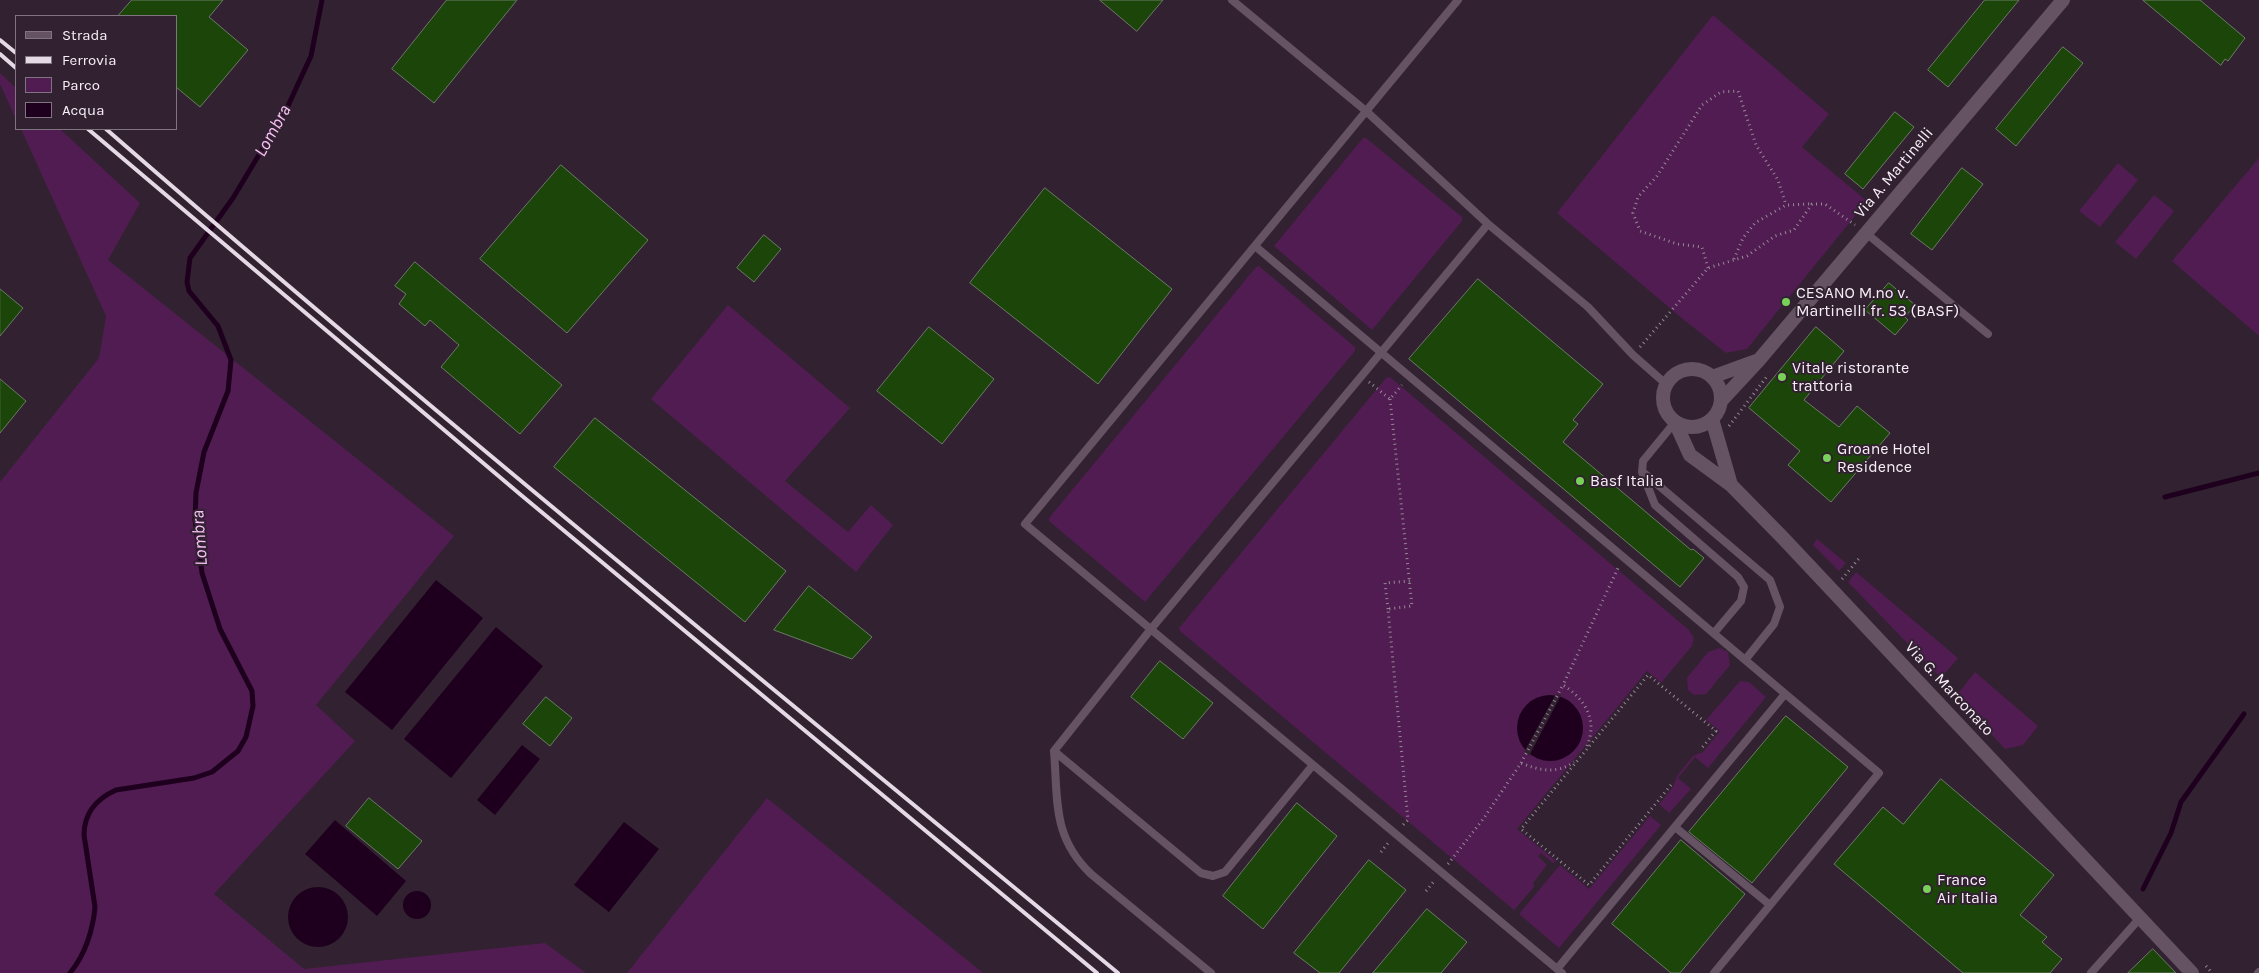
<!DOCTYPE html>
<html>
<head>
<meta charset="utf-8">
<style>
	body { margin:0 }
	#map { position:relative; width:2259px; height:973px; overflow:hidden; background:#322231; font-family:Karla,sans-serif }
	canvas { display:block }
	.legend { position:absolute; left:15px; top:15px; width:162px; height:115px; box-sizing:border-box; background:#322231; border:1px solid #817481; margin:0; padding:6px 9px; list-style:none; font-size:15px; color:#f8eef8 }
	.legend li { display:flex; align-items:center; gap:10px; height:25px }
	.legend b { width:25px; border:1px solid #817481 }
</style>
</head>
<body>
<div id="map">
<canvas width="2259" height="973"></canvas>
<ul class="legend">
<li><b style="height:6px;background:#655364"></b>Strada</li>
<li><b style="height:6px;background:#e4d9e4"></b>Ferrovia</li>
<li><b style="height:14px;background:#501c51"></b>Parco</li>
<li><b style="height:14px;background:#1e001e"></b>Acqua</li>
</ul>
</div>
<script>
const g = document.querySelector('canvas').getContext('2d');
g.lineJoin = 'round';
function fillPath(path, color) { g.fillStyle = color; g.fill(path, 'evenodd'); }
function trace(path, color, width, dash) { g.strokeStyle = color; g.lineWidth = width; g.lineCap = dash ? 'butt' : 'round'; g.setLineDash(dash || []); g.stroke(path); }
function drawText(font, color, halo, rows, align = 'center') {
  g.font = font + ' Karla,sans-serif'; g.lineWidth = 4; g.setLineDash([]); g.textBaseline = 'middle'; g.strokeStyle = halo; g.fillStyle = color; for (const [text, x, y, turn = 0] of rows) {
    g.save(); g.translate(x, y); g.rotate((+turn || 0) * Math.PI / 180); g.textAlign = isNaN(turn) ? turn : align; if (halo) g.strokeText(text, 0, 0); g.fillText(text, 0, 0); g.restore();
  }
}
const green = new Path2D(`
	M1713 15 1829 114 1802 147 1867 201 1747 349 1726 353 1684 320 1557 213Z
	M0 73 16 88V119L0 84Z
	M21 129H60L140 203 108 260 454 536 316 705 355 741 214 894 304 969 545 943 586 973H0V482L99 358 106 316Z
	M1363 138H1366L1462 217V221L1372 330 1274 246Z
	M2259 158V336L2172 261Z
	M2118 163 2138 180 2100 227 2079 211Z
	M2154 195 2174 211 2136 259 2115 242Z
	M1259 266 1355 347V351L1145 602 1049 521V518L1256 267Z
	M728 305 850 408 785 481 848 532 871 505 893 525 856 572 651 399Z
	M1390 377 1689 630 1694 638 1692 646 1661 683 1647 671 1517 829 1556 861 1553 863 1541 853 1538 856 1547 865 1533 883 1534 887 1514 910 1180 631 1179 628 1386 378Z
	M1817 539 1846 563 1839 571 1813 545Z
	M1856 572 1958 658 1941 678 1848 582Z
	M1720 648 1728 652 1730 665 1706 694 1694 695 1688 690 1687 678 1708 652Z
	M1975 672 2038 726 2023 745 2005 749 1956 696Z
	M1740 681 1749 682 1766 697 1708 768 1695 757 1678 778 1691 789 1669 813 1659 804 1673 787 1677 776 1693 756 1703 752 1720 731 1706 720Z
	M767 798 983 973H627Z
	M1650 816 1661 825 1559 948 1519 914 1560 865 1589 889Z`);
const water = new Path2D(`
	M436 580 483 618 392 730 345 692Z
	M496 627 543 666 451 778 404 739Z
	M1517 728a33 33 0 1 1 66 0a33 33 0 1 1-66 0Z
	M522 745 540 759 495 815 477 800Z
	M335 820 406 881 377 916 305 854Z
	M624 822 659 849 609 912 574 885Z
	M288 917a30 30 0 1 1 60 0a30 30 0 1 1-60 0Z
	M403 905a14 14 0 1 1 28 0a14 14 0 1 1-28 0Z`);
const pier = new Path2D(`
	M1556 694 1561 695 1529 756 1524 752Z`);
const stream = new Path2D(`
	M2165 497 2259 473
	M2143 889 2171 833 2181 802 2244 714
	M70 973C85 955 93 930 95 907L84 835C84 813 96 799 116 790L194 778 212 772 238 751 246 737 253 706 252 691 220 629 202 573 195 520 196 493 204 452 228 391 231 360 218 326 189 291 187 282 190 258 233 198 287 108 311 56 322 0`);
const building = new Path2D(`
	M132 0H223L209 17 248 50 200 107 176 87V16H118Z
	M447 0H517L434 103 392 69Z
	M1100 0H1163L1137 31Z
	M1985 0H2019L1948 87 1928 70Z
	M2143 0H2200L2245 38 2228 61 2225 59 2221 65Z
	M2063 47 2083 63 2016 146 1996 129Z
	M1895 112 1914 127 1863 189 1845 174Z
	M561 165 648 240 567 333 480 259Z
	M1962 168 1983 184 1932 250 1911 234Z
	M1045 188 1172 289 1098 384 970 283Z
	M764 235 781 249 754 282 737 268Z
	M415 262 562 385 520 434 441 367 459 345 430 320 425 326 399 304 406 294 395 286Z
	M1478 279 1603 384 1573 420 1578 424 1563 442 1691 550 1693 549 1704 558 1680 587 1409 359Z
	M1889 283 1915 305 1905 317 1908 320 1895 335 1865 310Z
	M0 289 23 308 0 336Z
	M929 327 994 379 942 444 877 391Z
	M1816 327 1844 351 1804 400 1839 427 1857 406 1890 433 1831 502 1788 465 1800 451 1749 408Z
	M0 379 26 401 0 433Z
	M595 418 786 571 745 622 554 467Z
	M809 586 872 637 852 659 774 630Z
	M1160 661 1213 703 1183 739 1131 697Z
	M546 697 572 718 550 746 523 724Z
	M1786 716 1848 767 1752 883 1689 832Z
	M1941 779 2054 875 2020 915 2047 937 2042 942 2062 959 2050 973H1963L1834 864 1883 807 1903 824Z
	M369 798 422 841 398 869 346 826Z
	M1297 803 1337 836 1263 929 1223 896Z
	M1681 840 1745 894 1680 973H1671L1612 924Z
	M1369 860 1406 890 1339 973H1320L1294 953Z
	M1427 909 1467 942 1441 973H1373Z
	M2153 949 2176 973H2128Z`);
const path = new Path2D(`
	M1734 259 1743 238 1755 223 1786 205 1811 204
	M1708 268 1702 247 1677 244 1640 231 1633 213 1638 197 1657 176 1702 105 1721 92 1738 91 1756 145 1778 180 1786 205
	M1640 347 1708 268 1747 256 1775 236 1794 230 1812 204H1825L1855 225
	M1369 382 1390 399 1402 385
	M1390 399 1412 606 1388 609 1408 820 1403 825
	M1729 426 1768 375
	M1842 579 1861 556
	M1388 609 1385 583 1410 581
	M1587 746C1598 720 1585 699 1563 685L1619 566
	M1521 763 1563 685
	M1671 785 1589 885 1521 829 1648 675 1716 731 1700 750
	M1381 852 1388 843
	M1448 864 1484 818 1521 763C1540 771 1557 774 1574 762
	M1426 891 1435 880
	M2206 966 2212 973`);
const service = new Path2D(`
	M1232 0 1366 111 1488 224
	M1458 0 1025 524 1562 973
	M1866 233 1988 334
	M1255 246 1879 773 1714 973
	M1675 422 1643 461 1642 472 1655 505 1738 577 1744 587 1741 601 1714 633
	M1644 473 1770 580 1780 607 1774 624 1745 660
	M1054 751 1201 873 1213 876 1225 872 1313 765
	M1675 827 1770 905
	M1557 969 1785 694
	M1211 973 1091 874C1052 837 1058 800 1054 751L1151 629 1488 224 1588 307 1633 355 1666 384
	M2091 973 2140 918
	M2258 973 2259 972`);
const minor = new Path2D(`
	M1663 398a29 29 0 1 1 58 0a29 29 0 1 1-58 0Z
	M1712 377 1756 361
	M1721 401 1759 360 2063 0
	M1712 419 1731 485
	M1675 422 1690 455 1731 485 1783 538 2192 973`);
const rail = new Path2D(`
	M0 40 16 53
	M0 54 16 68
	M88 129 521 495 1097 973
	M106 129C437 417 779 693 1118 973`);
const markers = [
	[1786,302,5,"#78d158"],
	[1782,377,5,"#78d158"],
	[1827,458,5,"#78d158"],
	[1580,481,5,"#78d158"],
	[1927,889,5,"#78d158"]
];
const streetNames = [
	["Via A. Martinelli",1894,173,-50],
	["Via G. Marconato",1949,689,47]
];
const poiNames = [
	["CESANO M.no v.",1796,293],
	["Martinelli fr. 53 (BASF)",1796,311],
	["Vitale ristorante",1792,368],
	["trattoria",1792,386],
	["Groane Hotel",1837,449],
	["Residence",1837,467],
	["Basf Italia",1590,481],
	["France",1937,880],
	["Air Italia",1937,898]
];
const waterNames = [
	["Lombra",273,131,-61],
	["Lombra",200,538,-94]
];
fillPath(green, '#501c51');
fillPath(water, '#1e001e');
fillPath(pier, '#322231');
trace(stream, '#1e001e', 5);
fillPath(building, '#1c4609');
trace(building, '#6b7a66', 1);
trace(path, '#968996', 3, [1, 4]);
trace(service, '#655364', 8);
trace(minor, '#655364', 14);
trace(rail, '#e4d9e4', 4);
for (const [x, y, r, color] of markers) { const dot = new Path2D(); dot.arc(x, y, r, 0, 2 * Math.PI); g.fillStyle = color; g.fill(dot); trace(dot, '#322231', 2); }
drawText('16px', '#f8eef8', '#322231', streetNames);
drawText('16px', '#f8eef8', '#322231', poiNames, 'left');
drawText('italic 18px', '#f9c2f8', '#322231', waterNames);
</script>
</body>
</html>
